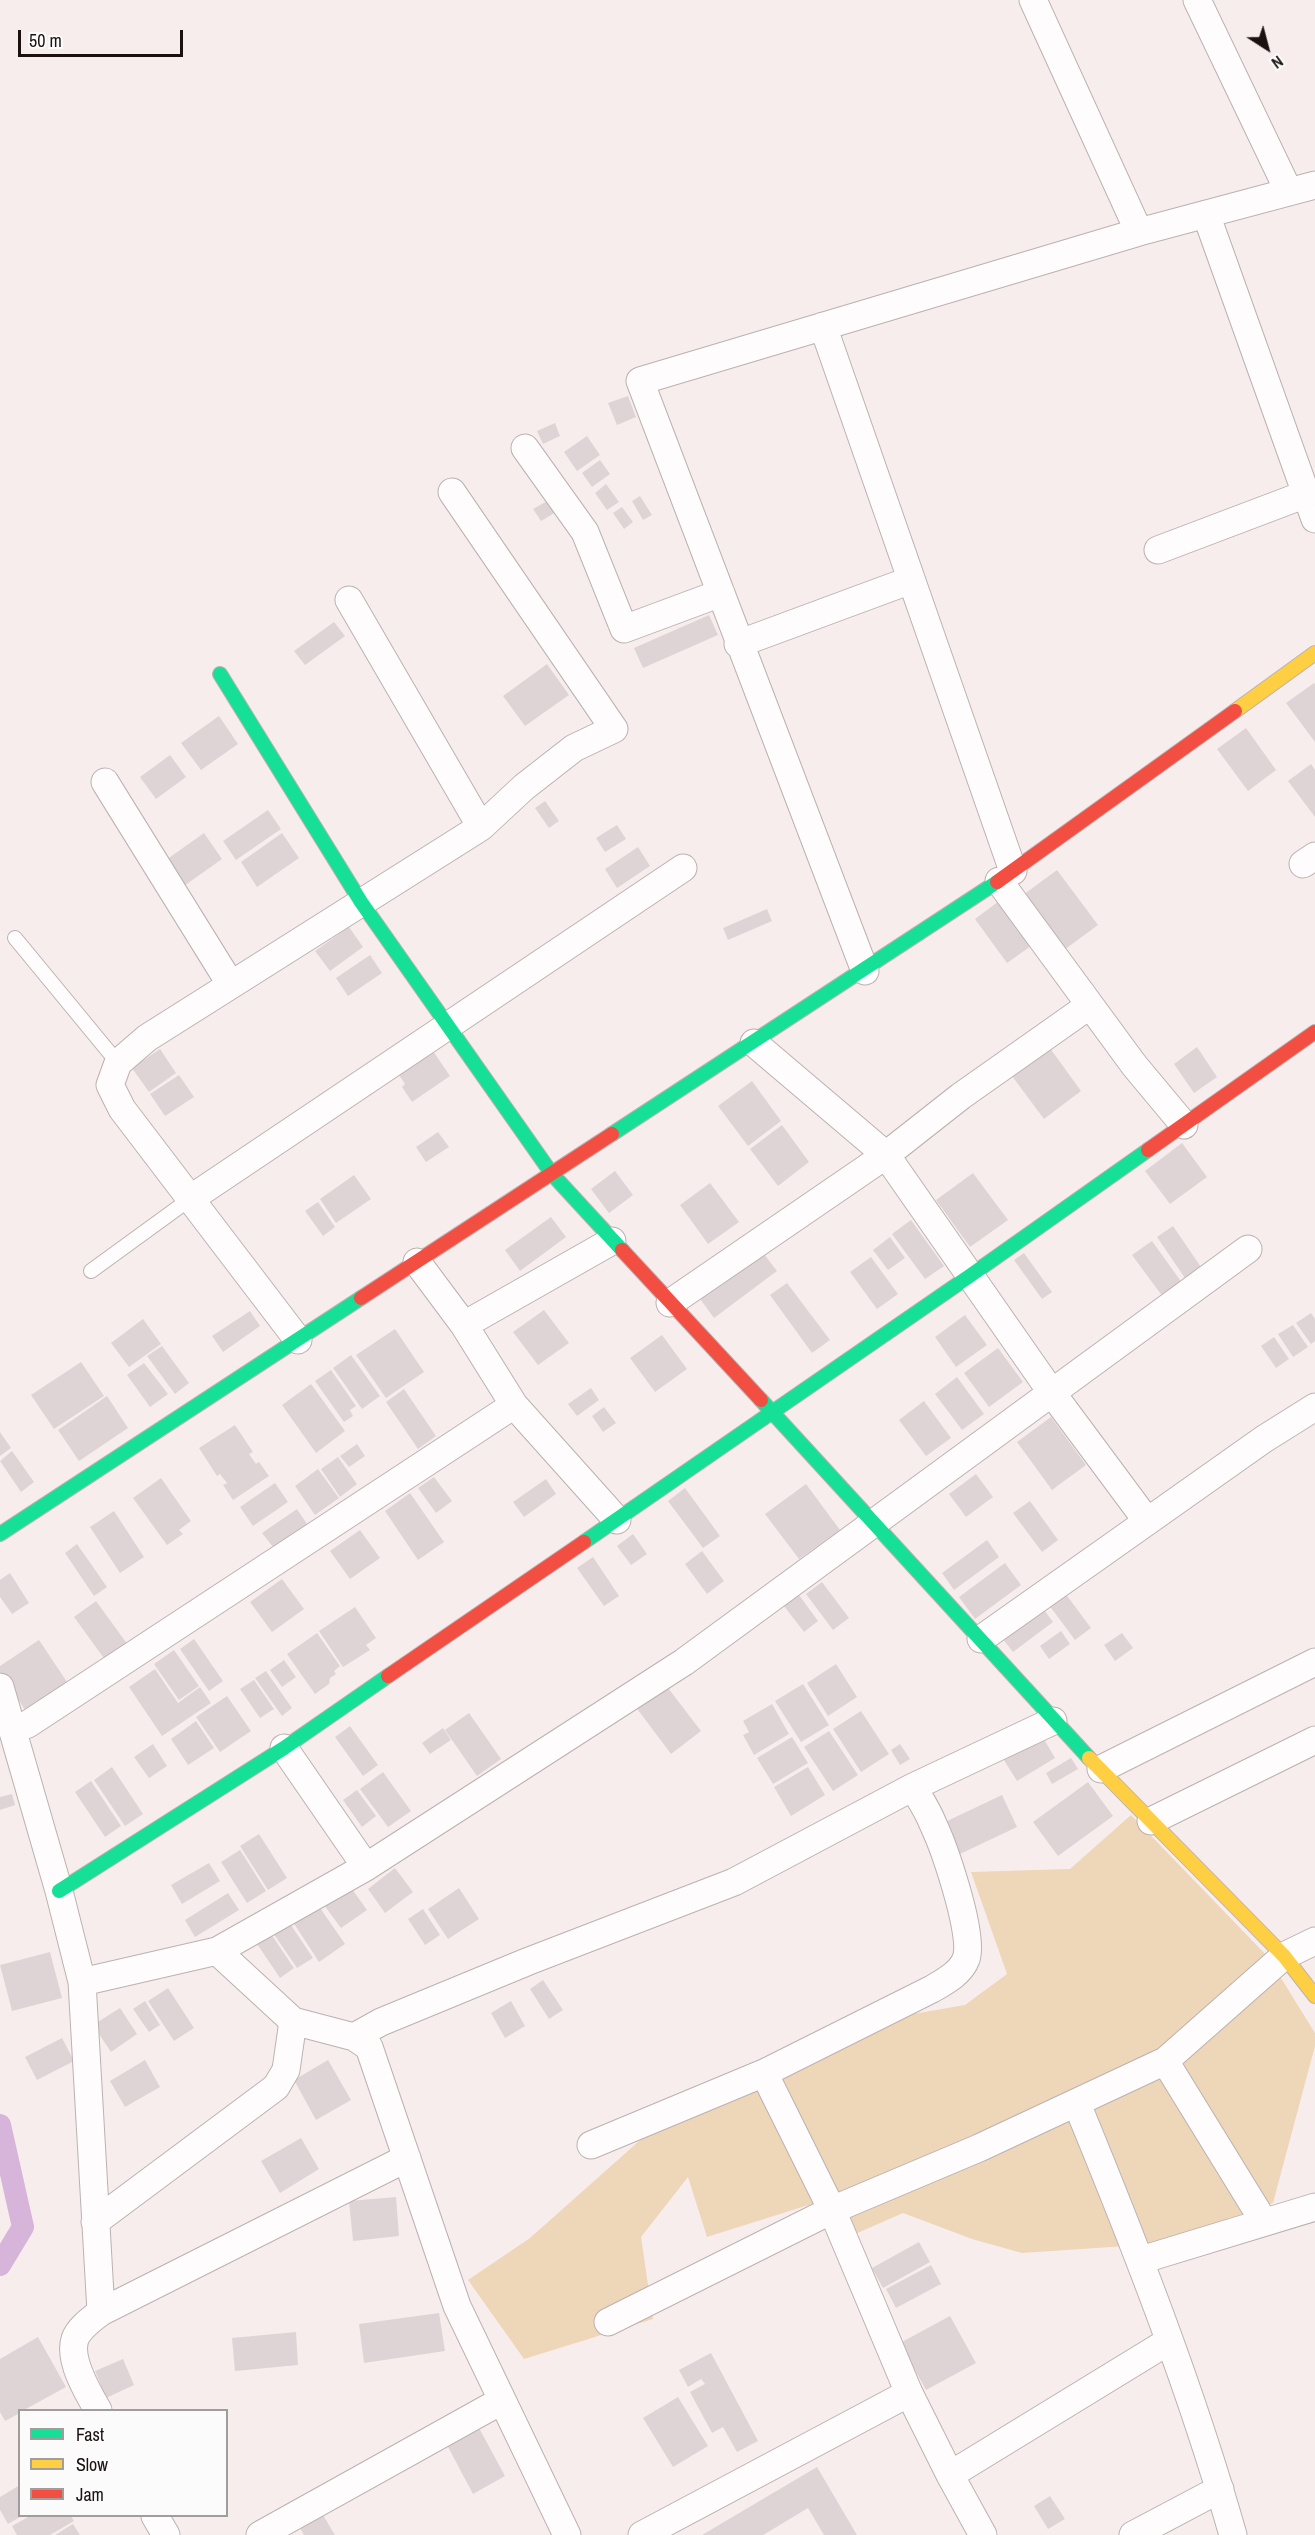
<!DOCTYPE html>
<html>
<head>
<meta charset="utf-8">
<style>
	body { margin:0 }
	#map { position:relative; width:1315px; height:2535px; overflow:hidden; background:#f8eded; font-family:"Archivo Narrow",sans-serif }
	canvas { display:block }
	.legend { position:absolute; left:18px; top:2409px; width:210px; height:108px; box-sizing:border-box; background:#fbfbfb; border:2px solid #a19d9d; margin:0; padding:8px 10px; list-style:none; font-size:18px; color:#1b1110 }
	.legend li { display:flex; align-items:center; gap:12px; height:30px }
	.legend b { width:30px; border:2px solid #a19d9d }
	.north { position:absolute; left:1237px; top:18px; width:60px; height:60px; -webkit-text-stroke:4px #fbfbfb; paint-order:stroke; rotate:144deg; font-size:16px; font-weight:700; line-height:24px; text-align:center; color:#1b1110 }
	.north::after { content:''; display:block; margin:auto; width:21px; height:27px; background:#1b1110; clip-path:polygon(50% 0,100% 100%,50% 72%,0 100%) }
	.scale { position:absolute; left:18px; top:30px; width:165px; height:27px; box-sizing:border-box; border:3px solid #1b1110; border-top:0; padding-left:8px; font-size:18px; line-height:21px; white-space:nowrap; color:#1b1110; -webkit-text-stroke:4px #fbfbfb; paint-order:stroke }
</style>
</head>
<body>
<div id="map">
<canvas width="1315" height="2535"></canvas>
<ul class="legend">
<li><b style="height:8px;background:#16e098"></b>Fast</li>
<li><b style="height:8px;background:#ffcf43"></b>Slow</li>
<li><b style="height:8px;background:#f24e42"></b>Jam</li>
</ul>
<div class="north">N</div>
<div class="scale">50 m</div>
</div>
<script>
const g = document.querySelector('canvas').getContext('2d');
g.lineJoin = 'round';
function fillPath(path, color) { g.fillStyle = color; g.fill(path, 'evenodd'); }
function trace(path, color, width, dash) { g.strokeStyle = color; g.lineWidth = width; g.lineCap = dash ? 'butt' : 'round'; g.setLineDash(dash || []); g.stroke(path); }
const green = new Path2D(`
	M1131 1815 1268 1957 1315 2033V2046L1273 2203 1156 2244 1022 2253 972 2239 903 2213 846 2238 853 2191 707 2237 688 2177 641 2237 653 2319 524 2359 468 2280 530 2238 692 2094 826 2029 965 2005 1007 1974 971 1872 1070 1869Z`);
const canal = new Path2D(`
	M0 2125 23 2227 0 2265`);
const building = new Path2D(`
	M628 396 636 417 617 425 608 403Z
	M555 423 560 436 543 444 537 431Z
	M587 436 600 455 577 471 564 452Z
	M600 460 610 474 592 487 582 473Z
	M606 484 619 502 607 510 595 493Z
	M640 496 652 515 643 520 632 501Z
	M549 500 556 512 541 521 533 509Z
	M622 507 633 522 624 529 613 513Z
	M709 615 718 635 643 668 634 648Z
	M334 622 345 636 305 665 294 651Z
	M547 664 569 695 525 726 503 696Z
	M1314 683 1315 684V742L1286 703Z
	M219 716 238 744 201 770 181 743Z
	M1246 728 1276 770 1248 791 1217 749Z
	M170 755 186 777 156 799 140 777Z
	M1311 764 1315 770V817L1288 781Z
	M545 801 559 821 549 828 535 808Z
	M268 810 281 829 236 860 223 841Z
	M617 825 626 839 605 852 596 838Z
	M204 833 222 859 184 886 166 860Z
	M282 833 299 858 257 887 241 862Z
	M638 847 650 866 617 888 605 869Z
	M1057 870 1098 925 1064 950 1023 895Z
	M999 901 1031 946 1007 963 975 919Z
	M767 909 772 921 728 940 723 928Z
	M349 927 363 947 330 971 315 951Z
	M370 955 382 973 348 996 336 978Z
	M1047 1044 1081 1091 1044 1119 1009 1072Z
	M1197 1047 1217 1077 1194 1093 1174 1064Z
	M160 1049 176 1073 149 1092 132 1068Z
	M433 1051 450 1076 412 1102 402 1087 405 1084 399 1075Z
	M179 1075 194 1097 165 1116 150 1094Z
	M752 1081 781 1121 748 1146 718 1106Z
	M782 1125 809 1162 778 1186 750 1149Z
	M438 1132 449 1147 426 1162 416 1147Z
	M1182 1143 1207 1177 1170 1204 1145 1171Z
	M615 1171 633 1195 609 1213 591 1189Z
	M973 1173 1008 1220 970 1247 936 1200Z
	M354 1175 371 1199 336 1223 320 1199Z
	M710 1183 739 1222 708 1244 680 1205Z
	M318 1202 335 1227 323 1236 305 1211Z
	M551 1217 566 1237 520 1271 505 1250Z
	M911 1220 944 1266 925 1279 892 1234Z
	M1173 1226 1203 1270 1187 1281 1157 1237Z
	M890 1237 905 1258 888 1270 873 1250Z
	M1152 1241 1185 1287 1166 1301 1132 1255Z
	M758 1246 777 1271 714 1318 695 1292Z
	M1024 1253 1052 1292 1042 1299 1014 1260Z
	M871 1257 898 1294 877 1309 850 1272Z
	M787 1283 830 1340 812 1353 770 1295Z
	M544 1310 569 1343 538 1365 513 1332Z
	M250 1311 260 1326 223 1352 212 1336Z
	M1311 1313 1315 1319V1341L1311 1344 1296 1323Z
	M965 1315 987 1345 956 1367 935 1337Z
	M143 1319 161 1344 129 1367 111 1343Z
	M1293 1325 1308 1347 1293 1357 1278 1334Z
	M395 1329 424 1372 386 1398 356 1355Z
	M662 1335 687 1369 655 1392 630 1358Z
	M1274 1337 1289 1359 1276 1368 1261 1346Z
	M162 1346 189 1383 175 1394 147 1356Z
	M998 1348 1023 1382 989 1407 964 1373Z
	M351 1355 380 1396 362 1409 333 1368Z
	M81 1362 104 1396 54 1429 31 1395Z
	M144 1363 168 1394 150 1407 127 1375Z
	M331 1370 356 1406 350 1410 353 1416 344 1422 315 1381Z
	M957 1377 984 1414 962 1430 935 1394Z
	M311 1384 345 1431 316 1453 282 1405Z
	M591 1388 599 1400 577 1416 568 1404Z
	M404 1389 436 1436 418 1449 386 1402Z
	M107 1396 128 1428 79 1461 58 1430Z
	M924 1401 951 1438 926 1456 899 1420Z
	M604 1407 616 1423 603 1432 592 1416Z
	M1051 1417 1086 1465 1052 1490 1017 1442Z
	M235 1425 253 1452 249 1454 256 1464 259 1462 269 1476 233 1500 223 1485 227 1483 220 1474 217 1476 199 1448Z
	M0 1432 11 1448 0 1456Z
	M357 1444 365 1456 349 1467 340 1456Z
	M12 1451 34 1482 21 1492 0 1461Z
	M338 1457 357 1484 340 1497 321 1469Z
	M318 1469 339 1498 315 1515 295 1486Z
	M976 1474 993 1497 966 1517 949 1494Z
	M434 1477 452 1501 436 1513 418 1488Z
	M161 1478 191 1521 179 1530 183 1534 167 1545 133 1498Z
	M546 1479 556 1494 524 1517 513 1502Z
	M275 1483 288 1502 253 1526 240 1507Z
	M806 1484 840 1530 799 1559 765 1514Z
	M685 1488 720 1536 703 1548 668 1501Z
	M410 1493 444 1542 418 1560 385 1511Z
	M1030 1501 1058 1540 1042 1552 1013 1513Z
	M297 1509 307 1524 273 1547 262 1533Z
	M114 1511 144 1557 120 1573 90 1527Z
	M360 1530 380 1558 350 1579 330 1551Z
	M633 1534 647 1554 631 1565 617 1546Z
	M987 1540 999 1557 954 1590 942 1573Z
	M77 1544 107 1587 94 1596 65 1553Z
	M702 1551 724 1581 707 1594 685 1564Z
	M593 1557 619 1596 604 1606 577 1568Z
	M1005 1563 1021 1585 975 1619 959 1597Z
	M10 1573 29 1603 12 1614 0 1597V1580Z
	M282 1579 304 1609 272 1632 250 1602Z
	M822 1582 849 1618 833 1630 806 1594Z
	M1065 1593 1091 1628 1075 1640 1049 1605Z
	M799 1595 818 1621 804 1632 784 1606Z
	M96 1601 128 1645 106 1661 74 1617Z
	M355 1607 376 1638 366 1645 370 1650 343 1667 319 1631Z
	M1042 1607 1053 1622 1013 1652 1002 1638Z
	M1061 1631 1070 1644 1049 1659 1040 1646Z
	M317 1633 340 1666 334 1671 336 1674 330 1678 329 1684 315 1694 287 1654Z
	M1122 1633 1133 1648 1115 1661 1104 1645Z
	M194 1639 223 1681 209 1691 180 1649Z
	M39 1640 69 1685 27 1713 0 1672V1666Z
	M174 1650 199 1686 179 1700 154 1664Z
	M284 1660 296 1677 282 1687 270 1670Z
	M836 1664 857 1697 828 1716 807 1683Z
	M155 1669 178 1703 200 1687 211 1703 162 1736 129 1687Z
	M266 1671 292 1708 282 1716 255 1678Z
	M254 1680 274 1709 260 1718 240 1689Z
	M665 1684 701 1731 671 1754 635 1706Z
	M803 1684 829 1725 801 1742 775 1701Z
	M227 1696 251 1731 220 1752 196 1717Z
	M772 1704 789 1734 754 1755 743 1735 749 1732 743 1721Z
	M861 1711 889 1754 861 1772 833 1729Z
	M469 1713 501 1759 477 1776 445 1730Z
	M196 1721 214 1748 188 1765 171 1739Z
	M350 1726 378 1765 363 1776 335 1737Z
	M443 1728 451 1740 430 1754 422 1743Z
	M829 1731 858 1775 833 1791 804 1747Z
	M1041 1734 1055 1758 1017 1781 1002 1757Z
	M792 1737 808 1763 773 1784 757 1758Z
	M153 1744 167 1766 149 1778 134 1757Z
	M900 1744 910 1759 900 1765 891 1750Z
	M1071 1758 1078 1769 1052 1784 1046 1773Z
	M112 1767 143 1814 125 1826 94 1780Z
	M808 1767 825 1795 791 1816 774 1787Z
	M383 1772 411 1811 388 1827 360 1789Z
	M91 1781 121 1826 105 1837 75 1792Z
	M1088 1782 1113 1816 1058 1856 1033 1822Z
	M357 1790 376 1816 362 1827 343 1800Z
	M12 1794 15 1805 0 1810V1797Z
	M1002 1795 1017 1827 960 1854 945 1822Z
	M259 1834 287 1878 268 1890 240 1846Z
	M240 1850 266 1891 247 1903 221 1862Z
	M209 1863 220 1881 182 1904 171 1885Z
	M395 1868 413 1892 385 1913 368 1889Z
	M347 1882 367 1910 341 1928 321 1901Z
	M459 1888 479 1919 448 1939 428 1909Z
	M228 1893 239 1910 195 1937 185 1920Z
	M316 1902 345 1944 319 1962 291 1919Z
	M423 1909 440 1935 425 1945 408 1919Z
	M285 1916 313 1958 297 1968 269 1927Z
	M267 1928 294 1968 280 1978 253 1938Z
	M50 1952 62 1998 12 2011 0 1965Z
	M543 1980 563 2010 549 2019 530 1989Z
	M168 1988 194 2028 174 2041 148 2001Z
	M145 2001 160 2025 149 2032 133 2009Z
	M511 2001 525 2026 505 2038 491 2013Z
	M120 2008 137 2034 111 2052 93 2025Z
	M62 2038 74 2061 37 2080 25 2057Z
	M145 2060 160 2087 125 2107 110 2081Z
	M328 2060 351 2100 316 2120 294 2080Z
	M301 2138 319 2169 280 2193 261 2161Z
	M396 2197 399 2236 353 2241 349 2201Z
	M919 2242 930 2262 883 2288 872 2268Z
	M931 2265 941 2284 896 2308 886 2289Z
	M439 2313 445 2351 364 2363 359 2324Z
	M950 2316 976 2363 926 2390 900 2343Z
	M296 2332 298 2365 235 2371 232 2338Z
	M38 2337 66 2387 24 2410H20V2413L5 2421 0 2412V2359Z
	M711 2353 758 2441 737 2452 723 2427 712 2433 690 2392 705 2384 701 2379 688 2387 679 2370Z
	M123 2359 134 2385 106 2398 95 2371Z
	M678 2397 708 2446 673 2467 643 2418Z
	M479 2428 505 2476 473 2494 447 2445Z
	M817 2467 857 2535H824L808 2508 763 2535H702Z
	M20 2485V2517L8 2524 0 2510V2497Z
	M1050 2496 1065 2519 1048 2529 1034 2506Z
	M323 2515 335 2535H304L300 2528Z
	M30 2516H71L74 2521 50 2535H17L12 2526Z
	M73 2524 80 2535H55Z`);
const lane = new Path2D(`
	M15 938 118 1063
	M91 1271 190 1199`);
const street = new Path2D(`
	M1033 0 1139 232 1315 185
	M1197 0 1289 192
	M1206 214 1315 519
	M823 326 1013 871
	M525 448 585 532 624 629 721 593
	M1158 550 1306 494
	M349 600 481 827
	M738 644 911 580
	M105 782 231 985
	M1303 864 1315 856
	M999 881 1134 1065 1184 1125
	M865 971 640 381 1139 232
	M754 1043 886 1155 1052 1393 1147 1521
	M190 1199 683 868
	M670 1303 886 1155 961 1096 1090 1005
	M464 1325 612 1241
	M298 1340 122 1109 110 1085 118 1063 147 1038 481 827 524 787 574 748 614 729 452 492
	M514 1405 617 1520
	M981 1639 1264 1439 1315 1407
	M0 1687 59 1891 82 1982 101 2312
	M12 1730 28 1724 514 1405 464 1325 417 1262
	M284 1748 366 1867
	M1101 1769 1315 1662
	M1151 1821 1315 1740
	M217 1951 293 2021 354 2037 369 2047 457 2306 567 2535
	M82 1982 217 1951 366 1867 684 1662 1248 1249
	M354 2037 381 2022 529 1961 734 1882 913 1787 1053 1721
	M1165 2061 1264 2222
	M764 2073 832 2210 909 2393 950 2475 1169 2341
	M1077 2104C1135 2245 1191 2388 1233 2535
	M591 2145 764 2073 932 1989C944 1982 961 1973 966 1959 975 1936 944 1847 933 1824 928 1811 920 1799 913 1787
	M95 2222 276 2087 286 2070 293 2021
	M1141 2260 1315 2207
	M608 2322 832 2210 979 2148 1165 2061 1284 1956 1315 1941
	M98 2410C88 2393 68 2360 75 2339 79 2328 92 2319 101 2312L407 2158
	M950 2475 983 2535
	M155 2516 166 2535
	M260 2535 501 2401
	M642 2535 909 2393
	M1133 2535 1220 2489`);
const fast = new Path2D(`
	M220 674 361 902 552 1174 622 1250
	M612 1134 997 882
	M761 1400 1089 1758
	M0 1534 361 1298
	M584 1542 971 1275 1148 1150
	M59 1891 284 1748 388 1676`);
const slow = new Path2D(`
	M1235 711 1315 653
	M1089 1758 1284 1956 1315 1996`);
const jam = new Path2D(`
	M997 882 1235 711
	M1148 1150 1315 1032
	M622 1250 761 1400
	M361 1298 612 1134
	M388 1676 584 1542`);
fillPath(green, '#eed6b8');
trace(canal, '#d7b5da', 22);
fillPath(building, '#ded4d6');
trace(lane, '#bcb1b1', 16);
trace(street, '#bcb1b1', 29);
trace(fast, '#bcb1b1', 16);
trace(slow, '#bcb1b1', 16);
trace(jam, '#bcb1b1', 16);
trace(lane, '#fefcfc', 14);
trace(street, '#fefcfc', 27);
trace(fast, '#16e098', 14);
trace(slow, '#ffcf43', 14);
trace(jam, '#f24e42', 14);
</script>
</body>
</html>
